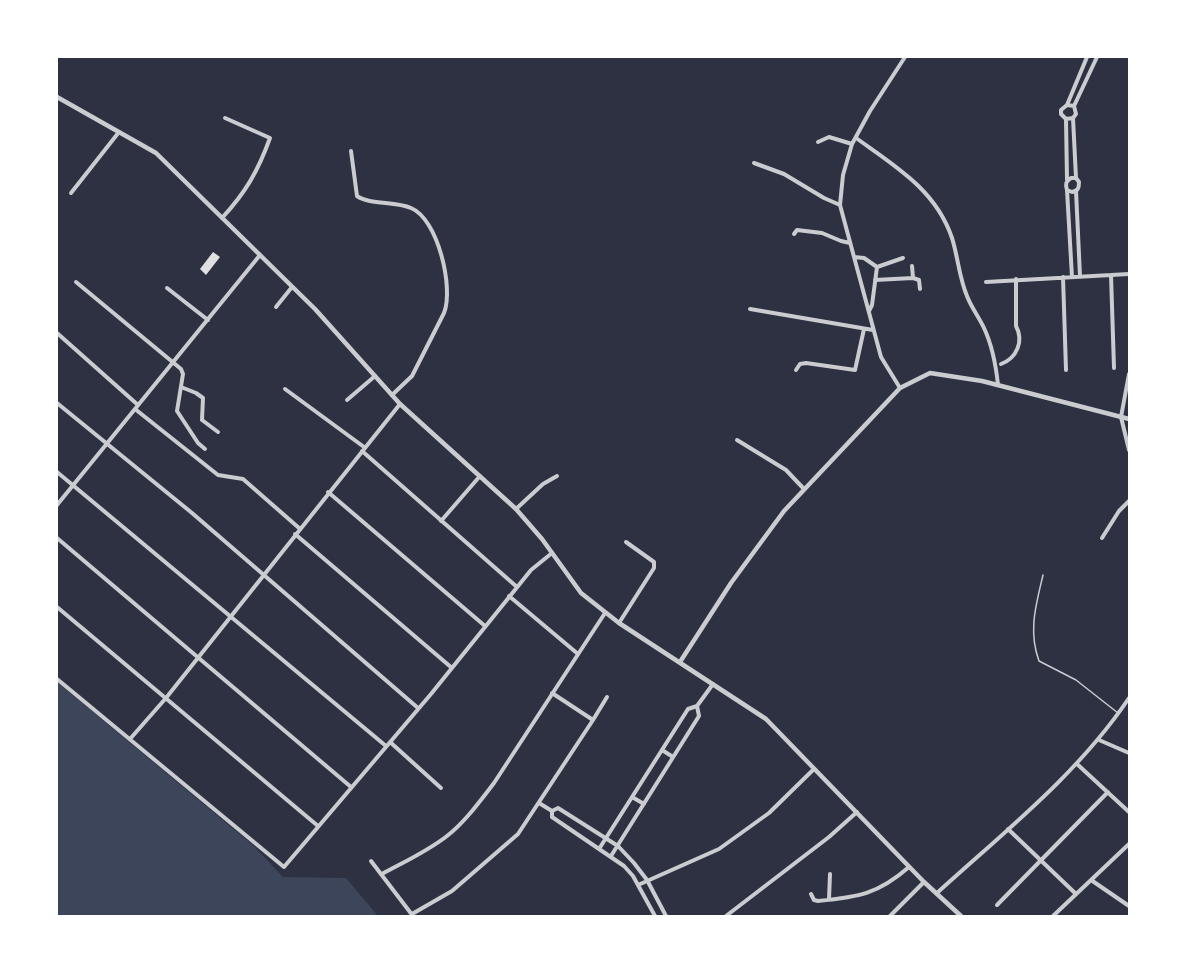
<!DOCTYPE html>
<html>
<head>
<meta charset="utf-8">
<style>
	body { margin:0 }
	#map { position:relative; width:1186px; height:973px; overflow:hidden; background:#2d3142; font-family:"DejaVu Sans",sans-serif }
	canvas { display:block }
	.frame { position:absolute; inset:0; border:58px solid #fff; pointer-events:none }
</style>
</head>
<body>
<div id="map">
<canvas width="1186" height="973"></canvas>
<div class="frame"></div>
</div>
<script>
const g = document.querySelector('canvas').getContext('2d');
g.lineJoin = 'round';
function fillPath(path, color) { g.fillStyle = color; g.fill(path, 'evenodd'); }
function trace(path, color, width, dash) { g.strokeStyle = color; g.lineWidth = width; g.lineCap = dash ? 'butt' : 'round'; g.setLineDash(dash || []); g.stroke(path); }
const green = new Path2D(`
	M57 682 254 846 283 877 346 878 378 916H57Z`);
const building = new Path2D(`
	M213 252 220 257 206 275 200 269Z`);
const service = new Path2D(`
	M1043 575C1036 605 1028 631 1039 661L1076 680 1118 713`);
const minor = new Path2D(`
	M1067 105 1087 57
	M1074 106 1097 57
	M1073 118 1076 178
	M1066 119 1073 118 1076 114 1074 106 1067 105 1061 110V114L1066 119 1067 180
	M856 138C895 166 936 190 952 238 958 257 959 277 967 296 971 307 979 317 984 328 992 345 996 366 998 385
	M818 142 829 137 852 144
	M351 151 357 196C370 205 395 201 411 208 438 219 454 288 444 313L412 376 392 395
	M754 163 784 174 824 198 840 205
	M1067 190 1072 192C1078 191 1079 188 1079 182L1076 178H1071C1066 181 1065 184 1067 190L1072 277
	M1076 191 1080 276
	M71 193 119 132
	M222 218C246 192 258 171 270 138L225 118
	M794 234 797 230 822 233 841 241 850 243
	M854 257 864 258 877 267 903 258
	M912 266 913 278 919 280 920 289
	M1111 275 1114 368
	M1063 277 1066 370
	M875 280 913 278
	M76 282 181 369 183 374 177 411 198 443 205 449
	M986 282 1129 274
	M167 288 208 320
	M276 307 292 287
	M750 309 873 330
	M869 311 872 305 877 267
	M57 333 138 405
	M1001 364C1017 358 1024 341 1016 326V279
	M796 370 800 364 806 363 855 370 864 329
	M1129 374 1121 417 1129 450
	M181 387 196 393 203 398 202 420 218 432
	M900 388 881 357 840 205 843 175 852 144 870 111 905 57
	M285 389 364 447
	M347 400 375 376
	M57 403 192 513 418 708
	M135 409 218 475 243 479 299 528
	M737 440 786 470 804 489
	M362 451 517 587
	M57 472 386 746
	M328 492 485 626
	M57 505 260 255
	M516 509 543 484 557 476
	M441 521 480 476
	M295 534 452 668
	M57 538 351 787
	M1102 538 1119 511 1129 501
	M509 596 578 654
	M57 607 318 826
	M619 623 654 568V562L626 542
	M57 679 284 867 431 694 531 570 552 553
	M593 720 607 697
	M130 739 166 698 400 404
	M1099 740 1129 753
	M390 742 441 788
	M662 750 673 757
	M1077 764 1129 812
	M632 797 644 804
	M539 803 552 811 558 808 618 846 634 863 647 880 666 916
	M552 811V817L624 866 633 876 655 916
	M1008 829 1076 894
	M599 849 688 709 697 706 713 684
	M611 856 699 716 697 706
	M371 861 413 916
	M382 874C404 862 428 851 447 836 465 822 480 801 494 783L605 613
	M1091 880 1129 906
	M638 885 719 849 769 813 814 769
	M937 893C1004 832 1078 774 1129 698
	M811 894 814 900 818 901C859 897 878 894 909 867
	M829 899 830 874
	M997 905 1108 792
	M412 914 452 891 518 834 593 720 552 693
	M726 916 829 837 857 812
	M890 916 924 882
	M1053 916 1129 844`);
const tertiary = new Path2D(`
	M57 97 156 153 315 309 400 404 516 509 542 539 581 593 619 623 766 719 924 882 961 916
	M680 662 731 583 784 511 900 388 930 373 982 381 1129 419`);
fillPath(green, '#3c4559');
fillPath(building, '#e0e0e3');
trace(service, '#caccd0', 1.5);
trace(minor, '#caccd0', 4);
trace(tertiary, '#caccd0', 4.5);
</script>
</body>
</html>
